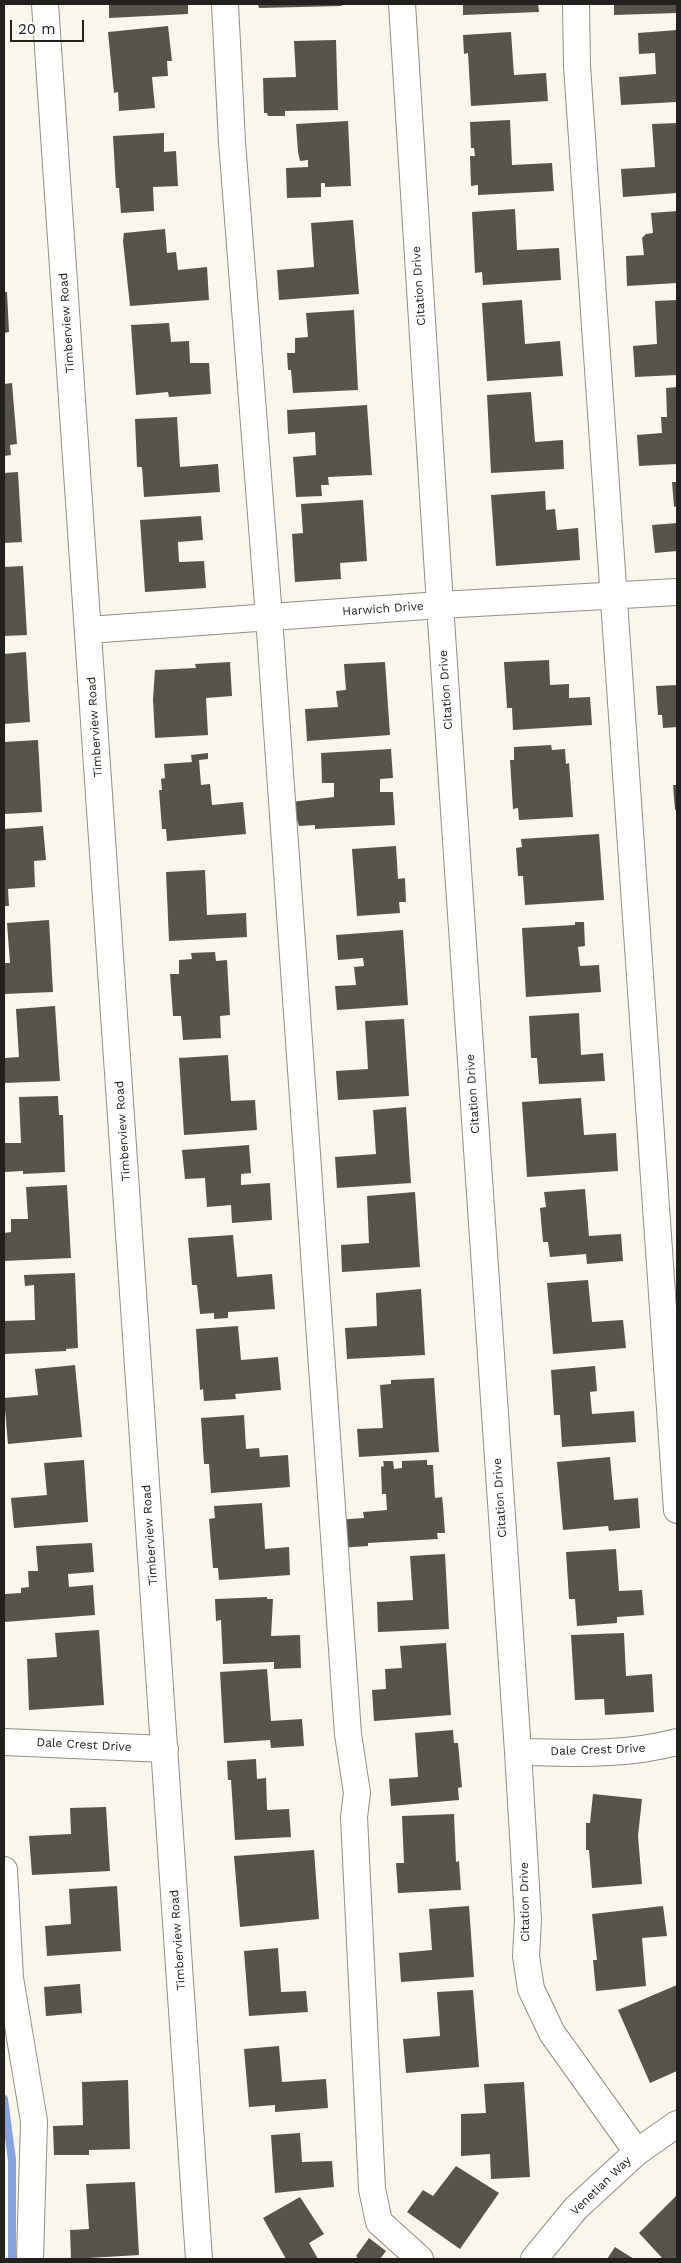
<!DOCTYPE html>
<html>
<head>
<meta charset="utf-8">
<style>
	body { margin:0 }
	#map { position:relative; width:681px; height:2263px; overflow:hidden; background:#f9f6ec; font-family:"Work Sans",sans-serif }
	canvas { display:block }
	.frame { position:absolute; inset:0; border:5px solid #22211d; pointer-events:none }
	.scale { position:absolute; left:10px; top:20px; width:74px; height:22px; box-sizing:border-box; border:2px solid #22211d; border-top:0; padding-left:6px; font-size:15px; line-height:18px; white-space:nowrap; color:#22211d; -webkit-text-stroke:4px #fff; paint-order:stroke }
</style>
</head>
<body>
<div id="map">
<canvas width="681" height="2263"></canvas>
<div class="frame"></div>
<div class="scale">20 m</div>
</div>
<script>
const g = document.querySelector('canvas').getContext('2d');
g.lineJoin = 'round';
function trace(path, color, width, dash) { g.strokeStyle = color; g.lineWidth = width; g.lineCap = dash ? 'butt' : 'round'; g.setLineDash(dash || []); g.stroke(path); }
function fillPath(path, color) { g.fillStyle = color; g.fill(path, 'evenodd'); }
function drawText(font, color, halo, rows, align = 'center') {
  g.font = font + ' "Work Sans",sans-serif'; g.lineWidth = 5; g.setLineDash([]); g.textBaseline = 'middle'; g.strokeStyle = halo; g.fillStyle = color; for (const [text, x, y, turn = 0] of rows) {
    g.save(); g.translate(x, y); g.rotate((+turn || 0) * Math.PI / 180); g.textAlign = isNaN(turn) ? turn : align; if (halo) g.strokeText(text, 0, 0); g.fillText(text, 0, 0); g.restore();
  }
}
const stream = new Path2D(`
	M4 2099 12 2160V2259`);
const building = new Path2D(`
	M109 4H188V14L109 18Z
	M258 4H341L342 6 259 8Z
	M463 4H538L539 12 463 15Z
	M614 4H677V13L614 15Z
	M168 26 172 61H167L168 76 152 77 155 108 119 111 118 92 114 93 108 32Z
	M677 30V102L621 105 619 77 656 74 655 53 639 54 638 33Z
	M511 32 514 75 546 73 548 101 471 106 468 53 464 54 463 35Z
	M336 40 338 110 285 111V116H268L267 113H264L263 78 296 77 294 41Z
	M510 120 512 165 552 163 554 191 478 195V185L471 186 470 156H475L474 148H471L470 122Z
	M348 121 351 186 325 187V183H321V197L287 198 286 168 308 167V160L300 161 298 152 296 124Z
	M677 123V193L623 197 621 169 655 167 652 124Z
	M164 133V152L176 151 178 186 153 187 154 211 121 213 119 188H116L113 136Z
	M515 209 517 250 559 248 561 280 483 285 482 272 475 273 472 212Z
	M677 211V283L627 286 626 256 644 255 642 238 646 234 653 233 651 213Z
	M353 220 359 294 279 300 277 270 314 267 311 223Z
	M165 229 167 253 176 252 178 270 207 267 209 300 130 306 123 241 124 233Z
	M4 292H7L9 332 4 333Z
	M522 300 525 344 560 341 563 376 487 381 482 303Z
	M677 300V375L635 377 633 346 657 344 655 301Z
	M354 310 358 390 293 393 291 370H288L287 353H295V338L308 337 306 313Z
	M169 323 171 342 189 341 190 363H209L211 394 169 397 168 392 136 395 131 325Z
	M12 383 17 444 10 445 11 455 4 456V384Z
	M677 387V464L639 466 637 435 662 433 661 417H667L666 388Z
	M531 392 535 442 563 440 564 469 491 473 487 395Z
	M367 405 372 475 328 477 329 485H321L322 496 296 497 293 457 316 455 315 432 288 434 287 410Z
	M177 417 180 467 218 464 220 492 144 497 142 467H137L135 419Z
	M18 472 22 542 4 543V473Z
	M672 482H677V506L674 507Z
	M545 491 546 510 555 509 557 530 578 528 580 560 496 566 491 495Z
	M363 500 367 561 340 563 341 579 295 582 292 534 303 533 301 504Z
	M201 516 203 540 178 542 179 562 204 561 206 588 145 592 140 520Z
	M677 523V551L655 553 652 525Z
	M23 566 27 635 4 636V567Z
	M26 652 30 722 4 724V654Z
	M549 660 550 685 569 684V698L590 697 592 725 513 730 512 708H507L504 662Z
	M230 662 232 696 206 698 208 735 155 738 153 699 155 670 196 668 195 664Z
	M385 662 390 735 307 741 305 709 338 707 336 691 346 690 344 664Z
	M677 685V727L663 728 662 715H658L656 686Z
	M38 740 42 812 4 814V742Z
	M551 745 552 750 565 749 566 764 569 763 573 817 519 820 518 808 513 809 510 760H514V747Z
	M391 749 393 778 380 779V792H393L395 825 315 829V825L299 826 291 802 334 797V783H322L321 753Z
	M208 753V759L199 760 201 785 210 784 212 805 243 802 246 834 167 841 166 829H162L159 790H162L161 779 165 778 164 764 192 762 191 755Z
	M673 785H677V810H675Z
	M43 826 46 860 34 861 35 887 8 889 9 906H4V829Z
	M599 834 604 900 525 905 523 876H518L516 848 522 847 521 839Z
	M396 846 398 879 405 878 406 902H399L400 913 357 916 352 849Z
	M205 870 207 915 246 913 247 937 169 941 166 872Z
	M49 920 53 992 4 994V963H10L7 923Z
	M575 922H584L585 946 578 947 580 966 599 965 601 992 526 997 522 928 575 925Z
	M403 930 408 1005 337 1010 335 986 356 985 354 967 364 966 363 958 338 960 336 935Z
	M215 952 216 961 227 960 230 1015 220 1016 221 1038 183 1040 181 1016H173L170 974H179V960L192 959 191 953Z
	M55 1006 60 1081 4 1083V1058L19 1057 16 1009Z
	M579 1013 581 1055 603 1053 605 1081 539 1084 537 1058H531L529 1016Z
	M404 1019 409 1096 338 1100 336 1071 368 1069 365 1021Z
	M228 1055 231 1101 255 1100 257 1130 184 1135 179 1058Z
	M58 1096 59 1115H63L65 1172 23 1174V1171L4 1172V1143H21L19 1097Z
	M581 1098 584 1135 616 1133 618 1171 527 1177 522 1102Z
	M406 1107 411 1183 337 1188 335 1157 376 1154 373 1110Z
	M249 1145 251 1173 241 1174V1185L270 1183 272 1220 232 1223 231 1205 207 1207 205 1178 185 1179 182 1150Z
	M67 1185 71 1258 4 1261V1233L11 1232V1219H28L26 1187Z
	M585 1189 589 1236 621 1234 623 1261 587 1264 586 1254 550 1257 548 1242H543L540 1208 546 1207 544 1192Z
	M415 1192 420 1267 342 1272 341 1245 369 1243 367 1196Z
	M233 1235 237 1277 272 1274 275 1309 228 1312V1318L214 1319V1313L200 1314 197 1285H192L188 1238Z
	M75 1273 78 1348 66 1349V1351L4 1354V1321L35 1320 34 1285 25 1286 24 1275Z
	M588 1280 592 1322 623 1320 626 1348 553 1354 547 1283Z
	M421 1289 425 1355 347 1359 345 1328 377 1326 376 1293Z
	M238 1326 241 1360 278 1357 281 1390 235 1394 236 1399 204 1401 203 1389 200 1390 196 1329Z
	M75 1365 82 1437 8 1444 4 1398 38 1395 35 1369Z
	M595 1366 597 1391 590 1392 592 1414 634 1411 636 1442 562 1447 560 1415H554L551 1370Z
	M434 1378 439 1452 359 1457 357 1429 383 1428 380 1385 391 1384V1380Z
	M244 1415 246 1449 259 1448 260 1457 288 1455 290 1487 211 1493 209 1464H204L201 1418Z
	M610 1457 614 1500 638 1498 640 1528 609 1531 608 1526 563 1530 557 1462Z
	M84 1460 88 1522 14 1528 11 1498 47 1495 44 1463Z
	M427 1460V1465H433L435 1498 442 1497 443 1505 445 1533H437L438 1539 368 1543V1546L337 1548 335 1520 364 1518 363 1512 387 1510 386 1494H382L381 1467 384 1466 383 1461H393L394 1469 402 1468V1461Z
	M262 1503 265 1549 289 1547 290 1575 219 1580 218 1568H213L209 1519 215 1518 214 1506Z
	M92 1543 94 1572 68 1574 69 1587 93 1585 95 1615 4 1622V1594L21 1593V1588L29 1587 28 1571H38L36 1546Z
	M616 1549 619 1591 642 1590 644 1615 617 1617V1623L577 1626 575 1599H569L566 1552Z
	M445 1554 449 1629 378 1632 377 1602 413 1600 410 1556Z
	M267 1597V1599H273L271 1636 300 1635 301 1668 274 1669V1662L223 1664 221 1620 216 1621 215 1599Z
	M99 1630 104 1705 29 1710 27 1659 57 1657 55 1633Z
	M624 1633 626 1676 652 1674 654 1712 605 1715 604 1699 575 1700 571 1635Z
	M446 1643 451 1715 374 1721 372 1690 386 1689 385 1669 402 1668 400 1646Z
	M267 1669 271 1721 302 1719 304 1746 271 1748 270 1740 224 1743 220 1672Z
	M453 1730 454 1743H458L462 1787 458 1788 459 1800 391 1806 389 1779 418 1777 415 1733Z
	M256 1759 257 1779 266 1778 267 1810 289 1809 291 1837 235 1840 231 1780H228L227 1761Z
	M593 1794 642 1799 638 1836 642 1884 592 1888 589 1850H586V1823H590Z
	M106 1807 110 1871 32 1875 29 1836 71 1834 70 1808Z
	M454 1814 456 1862 459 1861 461 1890 398 1893 396 1863H404L402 1816Z
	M314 1850 319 1919 240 1927 234 1856Z
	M117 1886 121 1951 47 1956 45 1926 71 1924 69 1889Z
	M469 1906 474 1977 401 1982 399 1953 432 1950 429 1909Z
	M663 1906 667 1936 642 1938 646 1986 596 1991 593 1960H597L592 1914Z
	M278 1948 281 1992 306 1991 308 2012 249 2016 244 1951Z
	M80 1984 82 2013 46 2016 44 1987Z
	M677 1985V2071L650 2083 618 2010Z
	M473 1990 479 2067 406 2073 403 2039 440 2036 437 1992Z
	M279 2046 282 2082 326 2079 328 2108 275 2112V2105L249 2107 244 2049Z
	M128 2080 130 2149 89 2150V2155H54L53 2126 83 2125 82 2082Z
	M524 2082 530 2177 491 2179 490 2154 461 2156V2114L486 2113 484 2084Z
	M300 2133 302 2162 332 2161 334 2187 275 2193 271 2135Z
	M456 2166 499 2193 460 2249 407 2212 423 2190 433 2196Z
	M135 2182 139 2255 71 2259 70 2230 89 2229 86 2184Z
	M677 2195V2259H663L639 2233Z
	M300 2197 324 2234 309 2243 318 2259H286L263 2218Z
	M369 2238 386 2251 380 2259H359L356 2256Z
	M615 2247 634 2259H607Z`);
const minor = new Path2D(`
	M45 4 199 2259
	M225 4 232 142 269 617 348 1734 357 1793 354 1817 372 2189 379 2222 420 2259
	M402 4 440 605 518 1752 528 1920 526 1956 531 1989 552 2033 637 2152
	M576 4 577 66 677 1510
	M88 630 440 605 677 592
	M4 1742 165 1749
	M518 1752C571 1753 625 1756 677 1742
	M4 1870 10 1978 34 2121 30 2259
	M534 2259 576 2208 637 2152 677 2124`);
const streetNames = [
	["Citation Drive",419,286,-94],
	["Timberview Road",67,323,-94],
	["Harwich Drive",383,609,-4],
	["Citation Drive",446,690,-94],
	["Timberview Road",95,727,-94],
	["Citation Drive",473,1094,-94],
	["Timberview Road",123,1131,-94],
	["Citation Drive",500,1498,-94],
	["Timberview Road",150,1535,-94],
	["Dale Crest Drive",84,1745,3],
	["Dale Crest Drive",598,1750,-2],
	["Citation Drive",525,1902,-91],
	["Timberview Road",178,1940,-94],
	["Venetian Way",601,2186,-44]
];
trace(stream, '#85a3de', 8);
fillPath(building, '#57544c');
trace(minor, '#918e85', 28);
trace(minor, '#fff', 26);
drawText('12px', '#22211d', '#fff', streetNames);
</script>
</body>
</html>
